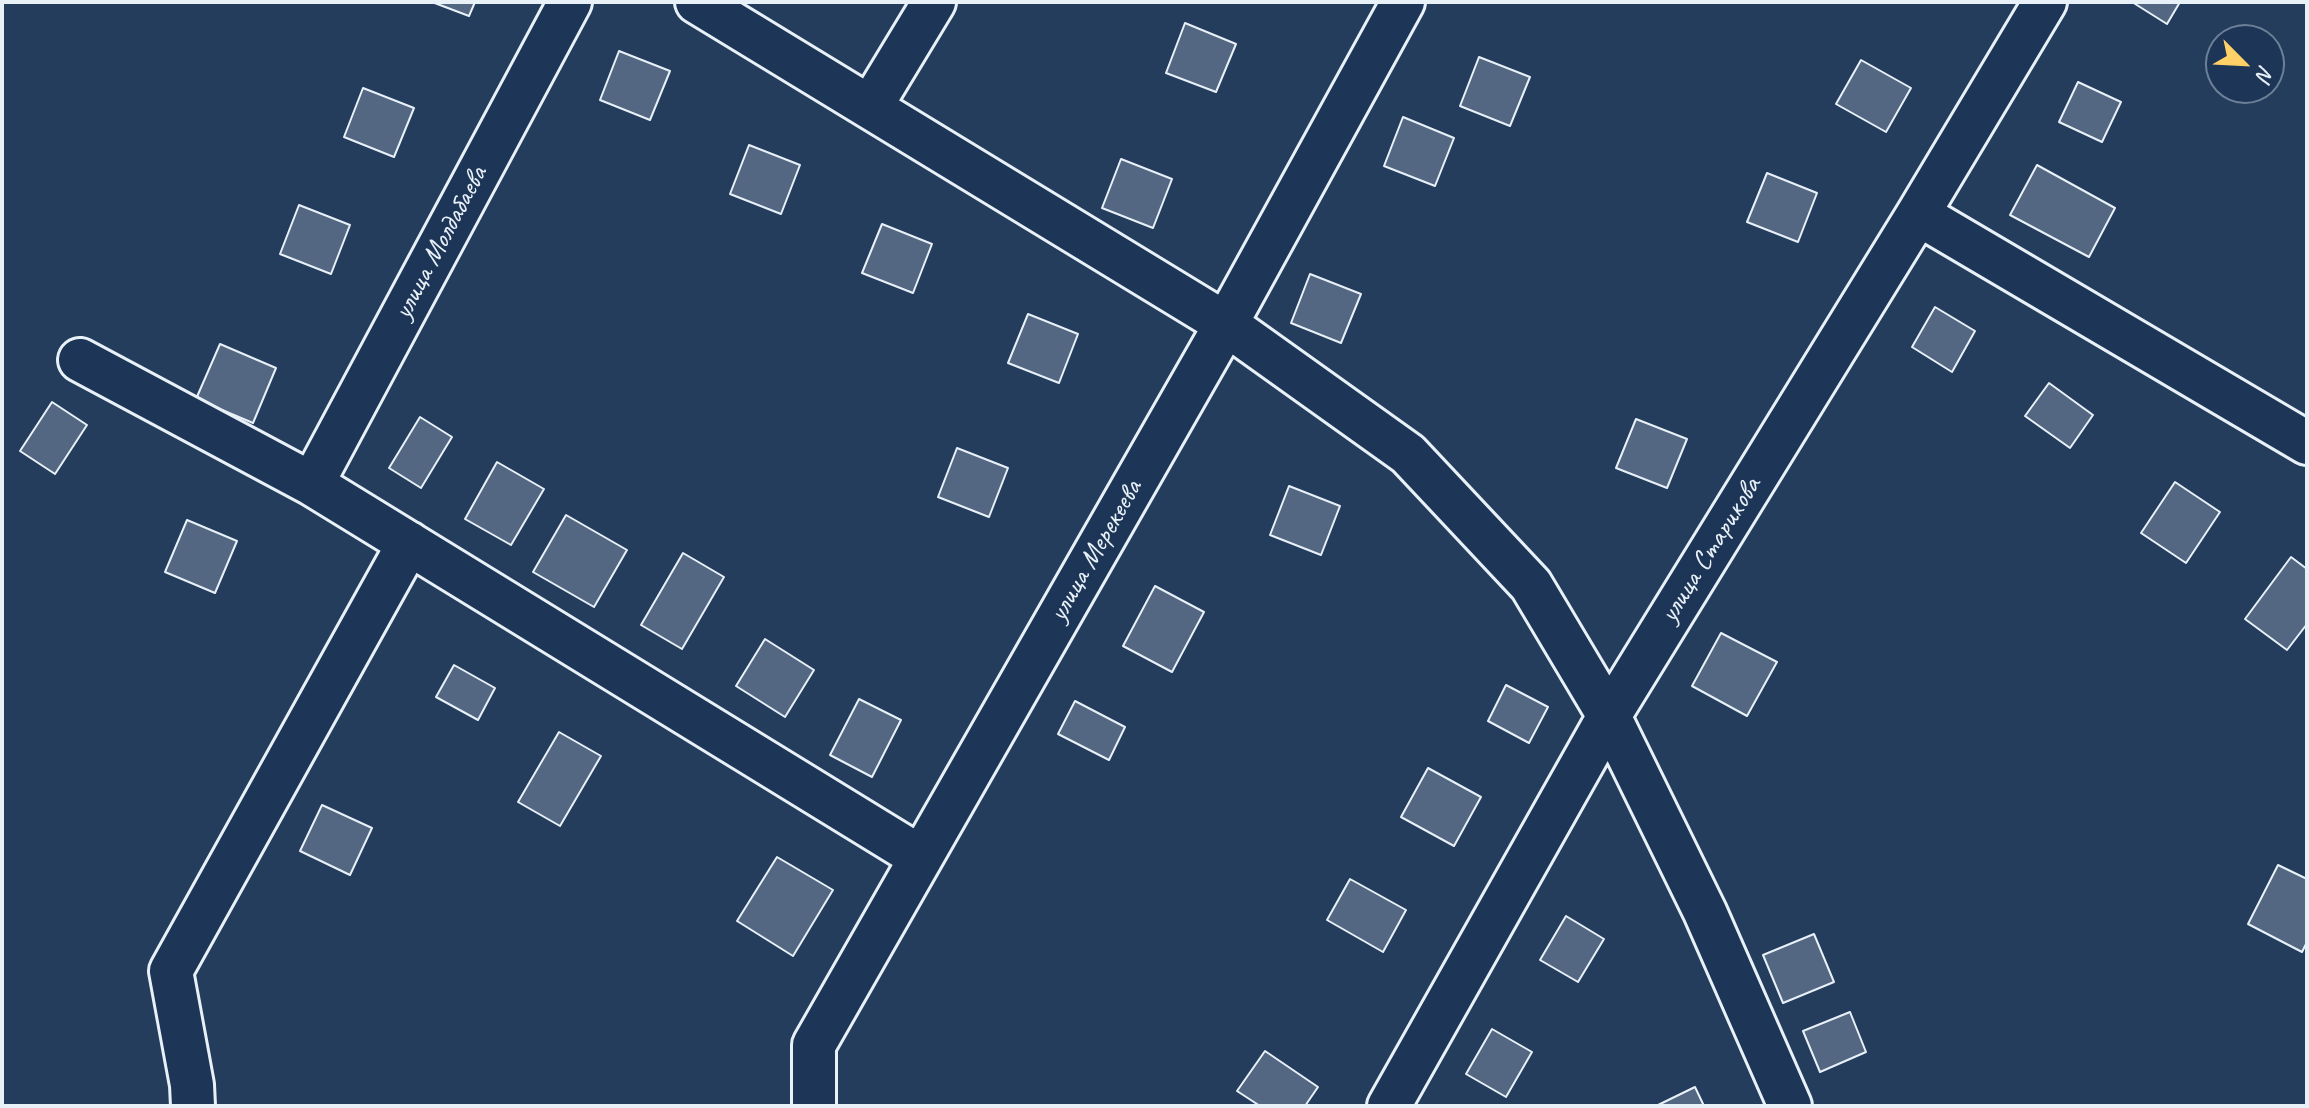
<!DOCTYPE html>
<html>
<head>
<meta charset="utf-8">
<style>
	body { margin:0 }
	#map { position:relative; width:2309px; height:1108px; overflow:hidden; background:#253d5d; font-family:Caveat,sans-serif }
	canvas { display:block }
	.frame { position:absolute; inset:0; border:4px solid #e8f1f8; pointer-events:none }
	.north { position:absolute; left:2205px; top:24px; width:80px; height:80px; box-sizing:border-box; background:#1d3557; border:2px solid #6e8097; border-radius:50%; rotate:114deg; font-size:22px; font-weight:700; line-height:32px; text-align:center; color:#e8f1f8 }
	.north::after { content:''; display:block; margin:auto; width:28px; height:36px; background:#ffd166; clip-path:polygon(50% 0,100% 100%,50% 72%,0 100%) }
</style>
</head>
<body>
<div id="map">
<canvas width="2309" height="1108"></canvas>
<div class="frame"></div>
<div class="north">N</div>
</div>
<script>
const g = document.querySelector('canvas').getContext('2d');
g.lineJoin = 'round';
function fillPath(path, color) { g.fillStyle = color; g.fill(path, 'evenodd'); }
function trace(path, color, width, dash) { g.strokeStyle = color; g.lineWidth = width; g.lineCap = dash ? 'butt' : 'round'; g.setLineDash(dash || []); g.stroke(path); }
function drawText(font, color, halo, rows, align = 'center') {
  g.font = font + ' Caveat,sans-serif'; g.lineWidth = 6; g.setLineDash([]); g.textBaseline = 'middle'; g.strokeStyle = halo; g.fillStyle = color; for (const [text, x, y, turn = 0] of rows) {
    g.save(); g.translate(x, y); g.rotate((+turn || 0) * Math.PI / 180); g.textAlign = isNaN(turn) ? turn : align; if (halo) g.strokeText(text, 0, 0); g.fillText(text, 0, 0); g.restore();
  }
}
const building = new Path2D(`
	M432 2H475L469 16Z
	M2132 2H2180L2167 24Z
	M1185 23 1236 44 1216 92 1166 73Z
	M619 51 670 71 650 120 600 100Z
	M1479 57 1530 77 1510 126 1460 106Z
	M1861 60 1911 88 1886 132 1836 104Z
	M2078 82 2121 102 2102 142 2059 122Z
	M363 88 414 108 394 157 344 137Z
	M1403 117 1454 138 1435 186 1384 166Z
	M749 145 800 165 781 214 730 194Z
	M1121 159 1172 179 1153 228 1102 208Z
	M2037 165 2115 208 2089 257 2010 215Z
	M1767 173 1817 193 1798 242 1747 222Z
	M299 205 350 225 331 274 280 254Z
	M882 224 932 244 913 293 862 273Z
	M1310 274 1361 294 1341 343 1291 323Z
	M1935 307 1975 331 1952 372 1912 347Z
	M1028 314 1078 334 1059 383 1008 363Z
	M220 344 276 368 253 423 196 399Z
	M2049 383 2093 415 2070 448 2025 416Z
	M52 402 87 425 55 474 20 451Z
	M420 417 452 437 421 488 389 468Z
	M1636 419 1687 439 1667 488 1616 468Z
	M957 448 1008 468 989 517 938 497Z
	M497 462 544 489 511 545 465 519Z
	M2175 482 2220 512 2186 563 2141 533Z
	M1289 486 1340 506 1321 555 1270 535Z
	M566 515 627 550 594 607 533 572Z
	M187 520 237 541 215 593 165 572Z
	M683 553 724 577 682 649 641 625Z
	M2291 557 2307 569V624L2287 650 2245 619Z
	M1155 586 1204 612 1172 672 1123 646Z
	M1721 633 1777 662 1747 716 1692 686Z
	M765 639 814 670 785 717 736 686Z
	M454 665 495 688 478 720 436 697Z
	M1506 685 1548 707 1529 743 1488 721Z
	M859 699 901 720 872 777 830 755Z
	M1075 701 1125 727 1109 760 1058 734Z
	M559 732 601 756 560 826 518 802Z
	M1428 768 1481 797 1454 846 1401 817Z
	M322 805 372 828 350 875 300 851Z
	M777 857 833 890 793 956 737 921Z
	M2278 865 2307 879V942L2302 952 2248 924Z
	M1350 879 1406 910 1383 952 1327 920Z
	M1566 916 1604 939 1578 982 1540 960Z
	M1814 934 1834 982 1783 1003 1763 955Z
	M1850 1012 1866 1052 1820 1072 1803 1031Z
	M1492 1029 1532 1052 1506 1097 1466 1074Z
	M1265 1051 1318 1087 1305 1106H1260L1237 1091Z
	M1695 1087 1704 1106H1656Z`);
const minor = new Path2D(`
	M697 2 1226 324 1408 454 1531 585 1609 716 1705 912 1790 1106
	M871 106 934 2
	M1918 214 2307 443
	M80 360 312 484 920 857
	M312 484 570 2
	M193 1106 192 1085 171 971 409 543
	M814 1106V1045L1226 324 1403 2
	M1389 1106 1609 716 1918 214 2045 2`);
const streetNames = [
	["улица Молдабаева",441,243,-62],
	["улица Старикова",1711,550,-58],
	["улица Мерекеева",1096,551,-60]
];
fillPath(building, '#536782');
trace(building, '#e8f1f8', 2);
trace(minor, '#e8f1f8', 48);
trace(minor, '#1d3557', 42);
drawText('28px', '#e8f1f8', '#1d3557', streetNames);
</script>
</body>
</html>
